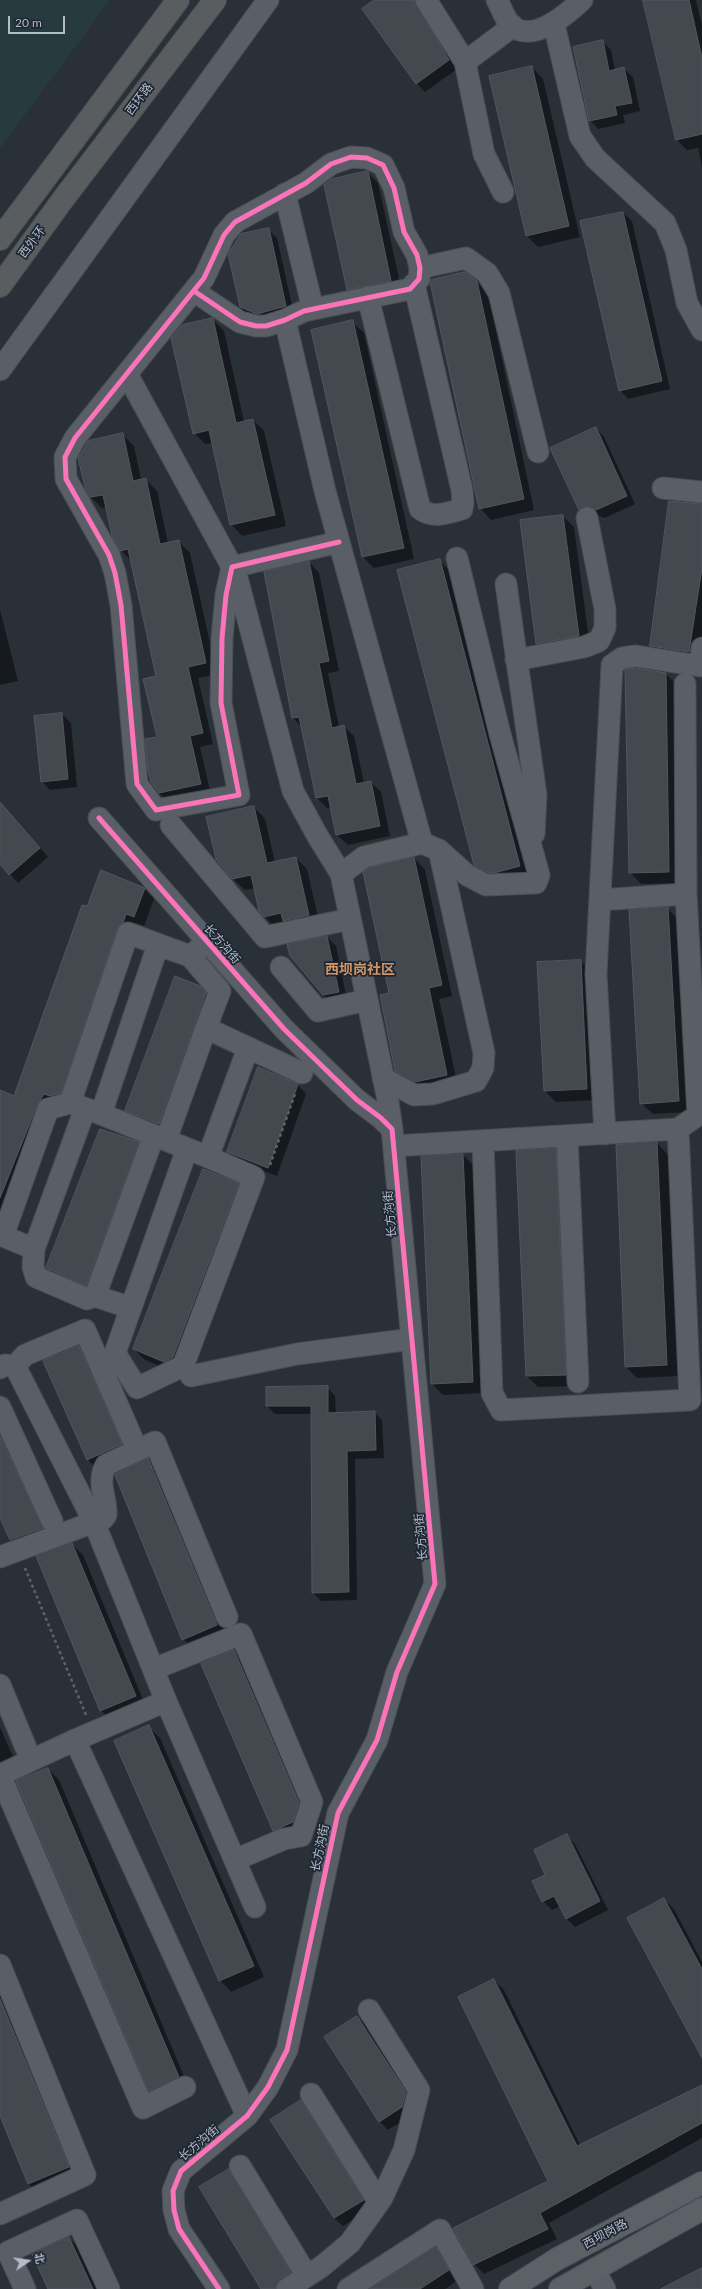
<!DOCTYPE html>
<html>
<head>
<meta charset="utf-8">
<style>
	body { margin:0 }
	#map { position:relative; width:702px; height:2289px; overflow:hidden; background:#2a3038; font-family:Lato,"Noto Sans SC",sans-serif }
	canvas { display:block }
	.north { position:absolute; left:8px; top:2241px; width:40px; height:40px; -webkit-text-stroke:3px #1d2633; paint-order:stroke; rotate:77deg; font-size:11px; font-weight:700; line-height:16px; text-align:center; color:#b4bcc9 }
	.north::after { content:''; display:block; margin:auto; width:14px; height:18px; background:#b4bcc9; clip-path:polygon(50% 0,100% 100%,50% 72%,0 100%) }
	.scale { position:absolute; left:8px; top:16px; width:57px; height:18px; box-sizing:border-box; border:2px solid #b4bcc9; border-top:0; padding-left:5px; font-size:12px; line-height:14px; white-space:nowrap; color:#b4bcc9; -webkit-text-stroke:3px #1d2633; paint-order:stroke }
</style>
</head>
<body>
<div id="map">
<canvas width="702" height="2289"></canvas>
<div class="north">北</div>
<div class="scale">20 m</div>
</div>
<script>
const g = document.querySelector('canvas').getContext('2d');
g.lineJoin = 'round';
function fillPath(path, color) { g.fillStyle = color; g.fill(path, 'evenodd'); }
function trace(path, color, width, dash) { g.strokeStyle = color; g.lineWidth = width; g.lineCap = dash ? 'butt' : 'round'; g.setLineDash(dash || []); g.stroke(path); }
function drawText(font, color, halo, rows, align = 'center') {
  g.font = font + ' Lato,"Noto Sans SC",sans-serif'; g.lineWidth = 3.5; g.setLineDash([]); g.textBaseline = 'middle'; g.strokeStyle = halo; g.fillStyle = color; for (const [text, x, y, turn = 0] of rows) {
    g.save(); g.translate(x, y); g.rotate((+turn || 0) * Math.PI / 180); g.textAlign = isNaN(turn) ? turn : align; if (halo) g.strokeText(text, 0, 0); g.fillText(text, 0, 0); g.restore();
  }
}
const green = new Path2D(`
	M0 0H110L0 148Z`);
const shadow = new Path2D(`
	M376 0H414L457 69 425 92 416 83Z
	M645 0H696L702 26V167L698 148 687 150 677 140Z
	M602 41 611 50 615 70 624 69 633 77 640 111 623 115 625 123 598 129 590 120Z
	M532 67 543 79 580 237 538 247 527 236Z
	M367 172 378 183 402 292 359 301 347 289Z
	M623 213 632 221 670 389 628 399 620 390Z
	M268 229 277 238 294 315 271 322 249 316 240 307Z
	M476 281 488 293 534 510 491 520 480 508Z
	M212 319 224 331 244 422 253 420 264 431 286 526 242 536 231 524 212 443 205 444 194 433Z
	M352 322 364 333 414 559 374 568 363 557Z
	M596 428 604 437 635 504 605 518 594 514 588 518 579 509Z
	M122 434 134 446 141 480 145 479 157 491 168 543 178 541 190 553 217 674 198 678 213 744 200 747 211 795 171 804 159 793 158 677 132 562 121 550 107 507 102 508 91 497Z
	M702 505V652L700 663 662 657 651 646Z
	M563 516 574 527 590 647 549 655 537 643Z
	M439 560 451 572 531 877 487 876 475 865Z
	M309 562 319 573 339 671 328 673 339 727 343 726 354 736 364 783 371 782 381 792 390 836 348 845 337 835 331 807 327 808 317 798 302 727 293 718 265 573Z
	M0 610 18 681 0 685Z
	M666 674 677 685 680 883 641 884 630 872Z
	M62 714 71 723 77 787 50 790 42 781Z
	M0 802 48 857 18 883 0 863Z
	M254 807 265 819 275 862 296 858 307 869 320 926 276 928 265 917 255 888 245 890 233 879Z
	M414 858 425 870 452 996 439 999 458 1086 427 1093 408 1082 396 1071 390 994Z
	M144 889 154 899 144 926 136 923 61 1105 0 1221V1095L15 1097 87 908Z
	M667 908 679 920 690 1112 653 1114 641 1103Z
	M327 937 336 946 347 1000 333 1004 324 995Z
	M580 961 592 972 598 1100 556 1102 545 1091Z
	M199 986 211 998 170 1135 138 1122 127 1111Z
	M258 1069 298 1085 306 1094 277 1176 237 1161 228 1152Z
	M118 1135 138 1143 149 1154 97 1296 58 1279 47 1268Z
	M657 1143 668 1155 678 1376 637 1378 626 1367Z
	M555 1149 566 1161 577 1386 538 1387 527 1376Z
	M463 1155 474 1166 483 1393 443 1395 432 1384Z
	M238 1184 249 1196 176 1372 145 1360 134 1349Z
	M79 1347 87 1356 130 1453 96 1468 87 1459Z
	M327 1387 335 1396 336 1413 374 1412 382 1420 384 1458 355 1459 357 1600 321 1601 313 1593 312 1414H275L267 1406Z
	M0 1424 53 1540 22 1551 11 1540 0 1515Z
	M148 1460 159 1471 227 1637 195 1650 183 1639Z
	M72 1544 83 1555 146 1707 112 1722 101 1710Z
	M234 1651 245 1662 310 1814 285 1841 273 1830Z
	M0 1727 18 1768 0 1781Z
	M148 1727 160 1738 264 1977 231 1992 220 1980Z
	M48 1769 59 1780 189 2088 161 2102 150 2091Z
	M566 1835 575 1844 608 1910 575 1927 566 1918 560 1906 552 1910 543 1901 547 1875Z
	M664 1899 674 1909 702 1962V2056Z
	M494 1980 504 1990 580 2145 702 2086V2138L549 2223 557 2239 484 2274 474 2264 550 2182Z
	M0 1984 80 2179 40 2195 29 2184 0 2113Z
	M357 2017 366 2025 414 2101 411 2116 388 2130 380 2122 325 2037Z
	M301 2101 309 2110 371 2209 343 2226 334 2218 272 2120Z
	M229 2170 239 2181 300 2283 292 2289H262Z
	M69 2238 80 2249 99 2289H49Z
	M436 2248 446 2258 458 2280 445 2289H372Z`);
const building = new Path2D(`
	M374 0H414L449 60 416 84 362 9Z
	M643 0H689L702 58V134L676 140Z
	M603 40 609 71 624 67 632 103 615 106 617 115 589 121 573 47Z
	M532 66 569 226 526 236 489 76Z
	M368 171 391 281 347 290 324 185 332 179Z
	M623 212 662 381 619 391 580 221Z
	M269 228 286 306 257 314 240 307 228 254 241 234Z
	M465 272 477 281 524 499 479 509 430 282 431 280Z
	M213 318 236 423 253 419 275 515 230 525 209 430 193 434 171 338 182 325Z
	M353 320 404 548 362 557 311 330Z
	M596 427 627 496 596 510 585 506 579 510 550 448Z
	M123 433 133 481 146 478 160 544 179 540 206 663 188 667 203 733 190 736 201 784 159 793 151 782 148 771 145 739 157 737 143 679 156 676 128 549 120 551 112 536 103 495 90 497 85 487 78 458 88 441Z
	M669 501 702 504V568L689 652 650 646Z
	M563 515 579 636 536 644 520 520Z
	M440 559 520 866 494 873H489L474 865 397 570Z
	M309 561 329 661 319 663 332 728 344 725 356 784 371 781 380 826 336 835 328 796 316 798 299 717 292 718 264 572Z
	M636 668 666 673 669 872 629 873 625 670Z
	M62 713 68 779 41 782 34 716Z
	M0 802 40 848 9 875 0 864Z
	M254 806 267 863 296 857 309 915 283 921 281 913 264 917 259 911 251 875 232 879 216 859 206 817Z
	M414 857 442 985 429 988 447 1075 415 1082 395 1071 380 995 389 993 363 872 369 868Z
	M101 870 145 888 134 917 126 914 123 923 117 929 61 1093 50 1096 44 1094 37 1105 0 1198V1090L14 1096 82 905 87 906Z
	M668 907 679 1101 640 1104 629 910Z
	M327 936 339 992 323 995 290 956 287 945Z
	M581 960 587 1089 544 1091 537 962Z
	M175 976 200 986 206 993 159 1124 125 1111Z
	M258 1067 298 1084 268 1168 227 1152Z
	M100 1129 139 1142 86 1286 46 1268Z
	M657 1142 667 1365 625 1367 616 1145Z
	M556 1148 566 1375 526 1376 516 1151Z
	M463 1154 473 1382 431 1384 421 1156Z
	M203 1169 239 1183 173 1357 164 1362 133 1349Z
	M79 1346 122 1444 87 1460 43 1361Z
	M328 1386V1413L375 1411 376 1450 347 1451 349 1592 312 1593 311 1406H266V1387Z
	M0 1436 43 1528 10 1540 0 1518Z
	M148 1458 217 1625 182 1640 115 1475Z
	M72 1543 136 1696 100 1711 36 1556Z
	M234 1650 299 1803 293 1822 273 1831 201 1664Z
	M149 1725 254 1966 219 1981 114 1741Z
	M48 1768 179 2077 149 2092 16 1781Z
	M567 1834 600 1901 566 1919 554 1896 542 1902 532 1881 545 1875 534 1850Z
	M664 1898 702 1969V2058L627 1918Z
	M494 1979 577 2146 702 2085V2123L540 2213 548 2229 473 2265 453 2228 548 2181 458 1997Z
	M0 1999 69 2167 28 2184 0 2116Z
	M357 2016 406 2092 402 2107 379 2122 324 2037Z
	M301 2100 364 2200 334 2218 270 2120Z
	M229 2169 291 2272 280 2279 275 2289H261L199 2187Z
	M69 2237 93 2289H48L32 2254Z
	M436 2247 449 2270 420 2289H370Z
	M702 2268V2289H661Z`);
const path = new Path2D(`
	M270 1165 296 1091
	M25 1568 86 1715`);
const minor = new Path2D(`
	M426 0 465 62 513 26
	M497 0C501 7 506 22 513 27 535 42 567 14 582 0
	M554 24 580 136 595 158 665 223 676 250 687 303 702 330
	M465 62 484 154 503 192
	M285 194 313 309
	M420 268 466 258 487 273 499 293 538 452
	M194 291 240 322 256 326H266L285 320 304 311 410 289 419 279 420 268 417 255 404 232 394 188 383 165 367 158 351 157 331 164 306 183 235 222 224 235 204 278 75 438 65 457 66 479 109 555 115 573 121 605 137 784 156 810 239 795 221 703 222 638 226 595 232 567 339 542
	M368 297 420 509C433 519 447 513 462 509L463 502 462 490 414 284
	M285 320 325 491 422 843
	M0 370 268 0
	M127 374 236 574 293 791 317 835 341 874 387 1095 392 1129
	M663 488 702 492
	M506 584 536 795 534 834
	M516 660 584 647 599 641 605 628V609L587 518
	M99 818 284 1029 357 1100 381 1118 392 1129 435 1584 397 1672 377 1740 338 1813 287 2050 268 2087 247 2116 181 2171 173 2191 174 2210 179 2229 219 2289
	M171 825 265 937 350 919
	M341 874 364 857 422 843 439 850 467 875 486 885 536 883 539 875 500 734 457 558
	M600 900 686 894
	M128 933 190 956 158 945 101 1114 70 1103Z
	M200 948 190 956 220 991 206 1028 302 1073
	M281 967 318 1011 367 1000
	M383 1078 414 1095 433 1094 476 1081 483 1068 484 1053 439 850
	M70 1103 48 1109 3 1236 34 1249 85 1109
	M101 1114 208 1157 248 1048
	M678 1129 698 1115 686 894 685 684
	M605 1134 596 974 612 665 622 658 636 656 700 666 702 648
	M567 1136 578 1382
	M166 1140 206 1028
	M394 1146 678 1129 690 1400 501 1410 492 1393 483 1141
	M187 1149 115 1353 137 1388 183 1366 254 1177 208 1157
	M34 1249 33 1267 36 1277 87 1299 95 1296
	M131 1308 95 1296 154 1135
	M15 1366 25 1355 85 1330 132 1438
	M0 1368 5 1365 15 1366 94 1522 103 1519 106 1515C107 1497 96 1482 106 1465L155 1442 227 1617
	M191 1376 297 1354 412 1339
	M0 1407 52 1521
	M0 1557 94 1522 166 1701 75 1740 247 2116
	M154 1669 241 1634 312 1802 301 1836 284 1839 235 1860
	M0 1685 26 1748
	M166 1701 255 1907
	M75 1740 0 1775 143 2108 185 2087
	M0 1965 85 2175 0 2214
	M311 2094 379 2202
	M240 2166 307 2276
	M594 2269 605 2289
	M25 2289 8 2252 77 2220 109 2289
	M287 2289 321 2267 350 2243 382 2198 404 2150 419 2090 369 2010
	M348 2289 440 2230 473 2289`);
const major = new Path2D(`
	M510 2289 557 2259 702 2183
	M560 2289 702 2209`);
const highway = new Path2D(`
	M0 239 178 0
	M0 286 64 198 215 0`);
const cycleway = new Path2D(`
	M194 291 240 322 256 326H266L285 320 304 311 410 289 419 279 420 268 417 255 404 232 394 188 383 165 367 158 351 157 331 164 306 183 235 222 224 235 204 278 75 438 65 457 66 479 109 555 115 573 121 605 137 784 156 810 239 795 221 703 222 638 226 595 232 567 339 542
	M99 818 284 1029 357 1100 381 1118 392 1129 435 1584 397 1672 377 1740 338 1813 287 2050 268 2087 247 2116 181 2171 173 2191 174 2210 179 2229 219 2289`);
const streetNames = [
	["西环路",139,99,-53],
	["西外环",32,242,-54],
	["长方沟街",222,944,49],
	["长方沟街",390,1214,-95],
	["长方沟街",421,1537,-95],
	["长方沟街",320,1848,-78],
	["长方沟街",199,2143,-40],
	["西坝岗路",605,2234,-28]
];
const quarterNames = [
	["西坝岗社区",360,969]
];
fillPath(green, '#273a3e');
fillPath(shadow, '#0007');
fillPath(building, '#444950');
trace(building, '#52575f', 1);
trace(minor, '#484c53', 23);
trace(major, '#484c55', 24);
trace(highway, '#474c53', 24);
trace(path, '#5d636a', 2.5, [3, 3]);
trace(minor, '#5a5e66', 21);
trace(major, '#5c6168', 22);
trace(highway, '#5a5d60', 22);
trace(cycleway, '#fb73b8', 5);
drawText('12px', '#b4bcc9', '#1d2633', streetNames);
drawText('bold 14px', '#d59563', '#1d2633', quarterNames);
</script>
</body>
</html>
